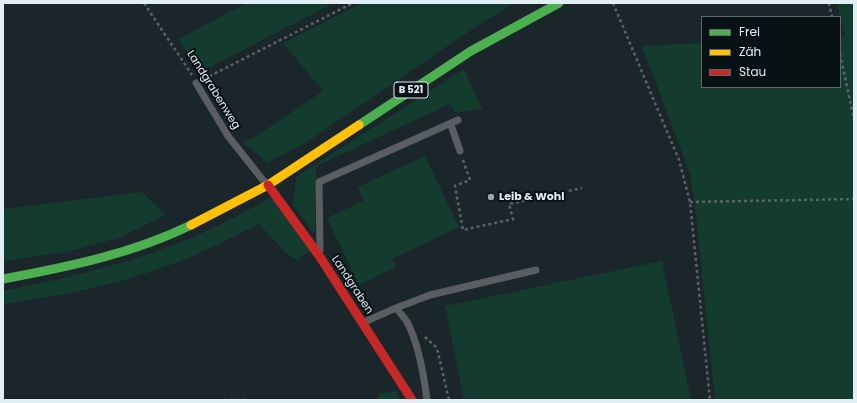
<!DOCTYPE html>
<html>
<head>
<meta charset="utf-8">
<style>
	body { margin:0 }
	#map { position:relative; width:857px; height:403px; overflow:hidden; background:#1b262b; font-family:Poppins,sans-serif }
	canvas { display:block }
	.frame { position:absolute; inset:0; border:4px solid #e1eef3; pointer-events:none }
	.legend { position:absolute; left:701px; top:16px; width:140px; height:72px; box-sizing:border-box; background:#081114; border:1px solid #5f696d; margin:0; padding:5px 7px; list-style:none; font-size:12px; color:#e1eef3 }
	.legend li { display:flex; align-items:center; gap:8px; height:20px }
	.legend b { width:20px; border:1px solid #5f696d }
</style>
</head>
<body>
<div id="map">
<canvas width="857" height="403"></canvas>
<div class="frame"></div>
<ul class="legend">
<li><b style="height:5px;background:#4caf50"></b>Frei</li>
<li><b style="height:5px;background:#ffc107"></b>Zäh</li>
<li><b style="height:5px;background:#c62828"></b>Stau</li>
</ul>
</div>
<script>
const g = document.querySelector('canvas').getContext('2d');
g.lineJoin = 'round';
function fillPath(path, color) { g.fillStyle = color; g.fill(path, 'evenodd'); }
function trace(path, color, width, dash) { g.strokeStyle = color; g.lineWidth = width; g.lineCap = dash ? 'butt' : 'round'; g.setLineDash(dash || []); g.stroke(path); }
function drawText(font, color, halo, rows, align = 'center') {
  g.font = font + ' Poppins,sans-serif'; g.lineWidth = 4; g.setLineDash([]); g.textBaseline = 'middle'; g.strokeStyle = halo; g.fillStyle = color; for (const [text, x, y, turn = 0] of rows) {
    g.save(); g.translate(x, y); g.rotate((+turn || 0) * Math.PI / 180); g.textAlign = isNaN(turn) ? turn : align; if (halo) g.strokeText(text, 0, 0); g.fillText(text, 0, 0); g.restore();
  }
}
const green = new Path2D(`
	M247 3H334L208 68 198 67 178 39Z
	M362 3H524L512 4 465 34 307 142 267 163 243 142 255 137 323 91 283 43Z
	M837 3H854V400H715L695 206 690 174 642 46 702 43V87H840V37L845 36Z
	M464 69 482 109 456 113 450 104 316 166 315 233 312 231 293 205 296 177Z
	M425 156 459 227 392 259 396 267 359 285 327 218 363 201 358 187Z
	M142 192 166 215 118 238 66 252 3 261V209Z
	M271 197 311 250 297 260 285 252 259 224C230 238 200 254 170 265 116 285 60 296 3 304V291C73 277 144 260 209 230 230 221 251 208 271 197Z
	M662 261 691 400H464L445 306Z
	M396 391 401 400H377L379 393Z`);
const path = new Path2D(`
	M144 3 192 75
	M613 3 679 160 690 202 710 400
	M829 3 832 17
	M840 54 854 119
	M204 79 353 3
	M463 160 470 180 455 186 463 230 513 219 509 204 582 188
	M690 202 854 199
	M425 337 437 348 449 400
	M224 400H247`);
const lane = new Path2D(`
	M196 83 228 136 266 184
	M451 125 460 151
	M320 250 319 182 458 120
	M396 308 430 295 536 270
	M362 323 396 308C399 312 404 317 407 322 419 344 424 376 427 400`);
const fast = new Path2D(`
	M359 125 471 51 559 3
	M3 279C67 267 132 254 191 225`);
const slow = new Path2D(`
	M191 225 268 185 359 125`);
const jam = new Path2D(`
	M268 185 320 257 412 400`);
const markers = [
	[491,197,4,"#9ca8ad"]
];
const shields = [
	[411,90,34]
];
const shieldNames = [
	["B 521",411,90]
];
const streetNames = [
	["Landgrabenweg",213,90,58],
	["Landgraben",352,285,57]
];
const poiNames = [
	["Leib & Wohl",499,197]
];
fillPath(green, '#143c2e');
trace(path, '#5c6266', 2.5, [3, 3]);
trace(lane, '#5a5e61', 7);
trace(fast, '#4caf50', 9);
trace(slow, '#ffc107', 9);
trace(jam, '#c62828', 9);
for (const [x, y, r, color] of markers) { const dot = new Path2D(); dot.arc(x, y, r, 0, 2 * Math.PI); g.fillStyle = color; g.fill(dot); trace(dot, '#081114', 1.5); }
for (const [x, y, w] of shields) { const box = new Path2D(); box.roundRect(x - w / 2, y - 8, w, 16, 3); g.fillStyle = '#081114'; g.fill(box); trace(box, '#e1eef3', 1); }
drawText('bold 10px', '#e1eef3', null, shieldNames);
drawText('11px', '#e1eef3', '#081114', streetNames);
drawText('bold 11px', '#e1eef3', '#081114', poiNames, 'left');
</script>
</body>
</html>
